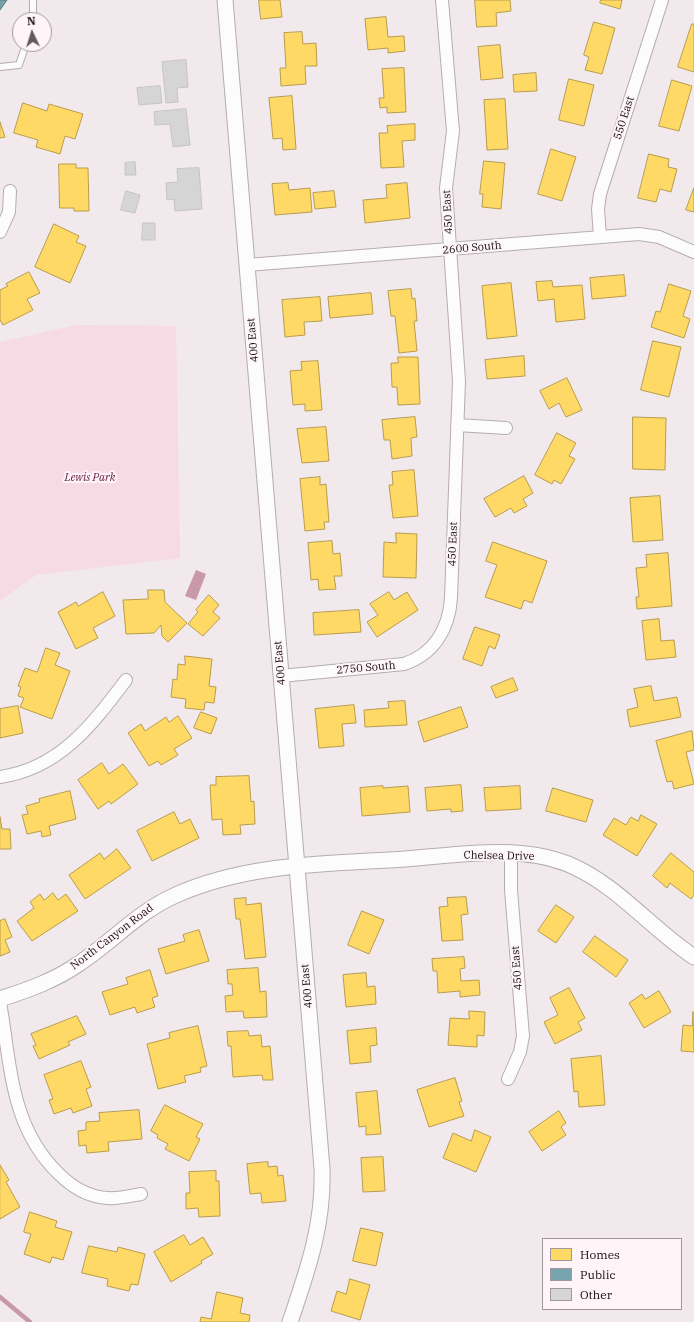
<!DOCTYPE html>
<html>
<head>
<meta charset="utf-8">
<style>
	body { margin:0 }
	#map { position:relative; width:694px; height:1322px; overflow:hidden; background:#f2e9ec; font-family:"IBM Plex Serif",serif }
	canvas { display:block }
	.legend { position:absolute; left:542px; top:1238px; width:140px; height:72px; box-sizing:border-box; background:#fff4f8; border:1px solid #a1989b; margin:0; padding:5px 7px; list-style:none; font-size:12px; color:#140e10 }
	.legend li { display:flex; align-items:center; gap:8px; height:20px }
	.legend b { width:20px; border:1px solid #a1989b }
	.north { position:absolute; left:12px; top:12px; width:40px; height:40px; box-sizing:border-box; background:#fff4f8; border:1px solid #a1989b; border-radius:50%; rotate:356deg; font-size:11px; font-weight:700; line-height:16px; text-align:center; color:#140e10 }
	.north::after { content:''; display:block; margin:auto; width:14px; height:18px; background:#625b5d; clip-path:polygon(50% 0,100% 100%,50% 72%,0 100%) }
</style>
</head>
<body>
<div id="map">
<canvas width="694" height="1322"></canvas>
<ul class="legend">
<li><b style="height:11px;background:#ffd966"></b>Homes</li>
<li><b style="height:11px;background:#76a5af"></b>Public</li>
<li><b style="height:11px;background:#d6d5d5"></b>Other</li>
</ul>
<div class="north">N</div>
</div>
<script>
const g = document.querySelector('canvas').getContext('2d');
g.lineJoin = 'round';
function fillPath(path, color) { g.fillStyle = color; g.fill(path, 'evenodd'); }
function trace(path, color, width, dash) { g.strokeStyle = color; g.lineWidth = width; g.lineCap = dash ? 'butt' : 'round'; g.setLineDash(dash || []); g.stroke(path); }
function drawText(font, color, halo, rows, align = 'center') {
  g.font = font + ' "IBM Plex Serif",serif'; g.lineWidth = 4; g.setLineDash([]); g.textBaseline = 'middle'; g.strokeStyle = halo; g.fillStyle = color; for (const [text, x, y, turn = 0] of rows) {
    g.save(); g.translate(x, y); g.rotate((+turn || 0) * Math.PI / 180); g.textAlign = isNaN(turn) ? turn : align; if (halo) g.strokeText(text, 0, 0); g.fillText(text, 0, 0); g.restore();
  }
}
const green = new Path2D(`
	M76 325 176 326 180 558 36 575 0 601V342Z`);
const water = new Path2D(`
	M196 570 206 574 196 600 185 596Z`);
const homes = new Path2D(`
	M259 0H280L282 17 261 19Z
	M475 0H510L511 11 496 13 497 26 477 27Z
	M601 0H622L620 9 600 3Z
	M386 17 388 37 404 36 405 51 388 53V48L368 50 365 19Z
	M594 22 615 28 602 74 585 70 589 57 584 55Z
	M692 24H694V72L678 67Z
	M302 32 303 44 316 43 317 66H305L306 84 281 86 280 68H286L284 33Z
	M500 45 503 78 481 80 478 47Z
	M404 68 406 112 387 113V107L380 108 379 98H384L382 69Z
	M536 73 537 91 514 92 513 75Z
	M569 79 594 85 584 126 559 120Z
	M672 80 692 86 679 131 659 126Z
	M292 96 296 149 283 150 282 138 273 139 269 98Z
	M505 99 508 149 487 150 484 100Z
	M23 103 47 111 49 104 83 114 75 139 65 136 60 154 36 147 38 140 14 133Z
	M0 122 5 137 0 138Z
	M415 124V140L402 141 404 167 381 168 379 133H388L387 126Z
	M551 149 576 157 562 201 538 194Z
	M649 154 669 159 668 167 677 169 671 192 660 189 656 202 638 198Z
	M484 161 505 163 501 209 482 207 483 194H480Z
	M59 164H76V168H88L89 211H74V208H60Z
	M288 183 289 190 310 188 312 212 275 215 272 184Z
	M407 183 410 218 365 223 363 200 387 198 386 185Z
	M694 188V212L686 210Z
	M334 191 336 207 315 209 313 193Z
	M54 224 79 236 76 242 86 246 70 283 35 267Z
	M29 272 40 293 27 299 33 310 3 325 0 320V290L8 286 6 284Z
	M624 275 626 296 592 299 590 278Z
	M552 281 553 287 582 285 585 319 556 322 554 299 538 301 536 282Z
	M511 283 517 336 487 339 482 286Z
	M669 284 691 291 683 316 690 319 684 338 651 327 656 311 660 312Z
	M411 289 412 299 415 298 417 321H414L417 351 399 353 395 316H391L388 291Z
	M371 293 373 314 330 318 328 297Z
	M320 297 322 321 304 322 305 335 285 337 282 300Z
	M653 341 681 347 669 397 641 390Z
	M524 356 525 376 487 379 485 360Z
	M398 357H418L420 404 398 405 397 387H392L391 363H398Z
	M318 361 322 410 305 411V404L293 405 290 371 302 370 301 362Z
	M567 378 582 410 566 417 559 403 549 409 540 391Z
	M415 417 417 437 411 438 412 456 392 459 390 440H384L382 420Z
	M633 417 666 418 665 470 633 469Z
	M326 427 329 461 302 463 297 429Z
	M557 433 576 443 569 456 575 459 561 484 554 480 552 484 535 475Z
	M414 470 418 516 393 518 389 485H393L392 472Z
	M524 476 533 493 523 499 527 506 514 513 511 508 495 517 484 499Z
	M320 477V485L326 484 329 522H324L325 529 305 531 300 479Z
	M660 496 663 540 633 542 630 498Z
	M396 533 417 534 416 578 383 577 384 542 396 543Z
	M332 541 333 554 340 553 342 576H334L336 589 319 590 318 579 311 580 308 543Z
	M493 542 547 561 532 603 524 600 521 609 485 597 497 565 486 561Z
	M668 553 672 606 637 609 636 597H639L636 568 647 567 646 555Z
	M148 590H164L165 602 187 623 168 642 162 636 161 625 154 633 126 634 123 600 148 599Z
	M103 592 115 616 93 628 98 638 76 649 58 612 76 602 78 606Z
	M389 592 394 600 407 592 418 610 377 637 367 622 378 615 370 604Z
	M209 595 219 605 213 612 220 618 203 636 188 624 198 612 196 610Z
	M359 610 361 632 314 635 313 613Z
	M659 619 661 641 674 640 676 657 646 660 642 621Z
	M475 627 500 635 495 649 489 646 482 666 463 659Z
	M46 648 60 653 55 665 70 671 52 719 20 707 24 698 18 696 21 687 18 686 25 668 37 672Z
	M185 656 212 659 209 686 216 687 214 703 205 702 204 710 185 708 186 699 171 697 173 679 177 680 178 664 185 665Z
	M513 678 518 690 496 698 491 687Z
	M651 686 654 701 677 697 681 717 630 727 627 710 638 707 634 689Z
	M405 701 407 725 365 727 364 710 389 708 388 702Z
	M354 705 356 723 342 724 344 746 319 748 315 709Z
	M18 706 23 733 0 738V709Z
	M461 707 468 727 424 742 418 722Z
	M201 712 217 718 211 734 194 728Z
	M178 716 192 738 174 749 178 755 161 765 158 761 149 766 128 733 141 724 145 731 166 717 169 722Z
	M692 731 694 750 686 752 694 784 674 789 672 781 667 782 656 741Z
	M102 763 109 774 123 764 138 784 111 804 109 801 98 809 78 780Z
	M249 776 251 802 254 801 255 824 240 825 241 834 223 835 222 819 212 820 210 785H216V777Z
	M461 785 463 811 451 812V809L427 811 425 788Z
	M383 786V788L408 786 410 812 362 816 360 788Z
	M520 786 521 809 486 811 484 788Z
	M553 788 593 800 586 822 546 811Z
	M70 791 76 819 49 826 51 835 42 837 41 831 27 834 22 815 28 814 26 806 40 802 39 799Z
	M174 812 180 824 190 819 199 838 152 861 137 831Z
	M641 815 657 824 637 856 603 835 614 818 626 825 631 817 638 821Z
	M0 817 2 829H10L11 849H0Z
	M117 849 131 868 85 899 69 875 100 853 104 859Z
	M671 853 694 872V895L691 899 670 883 667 888 653 876Z
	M53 893 58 900 66 894 78 911 32 941 17 921 34 908 30 902 40 894 44 900Z
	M466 897 468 914 461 915 463 940 442 941 439 907 448 906 447 898Z
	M246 898V905L261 903 266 957 245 959 240 919H236L234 899Z
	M556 905 574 917 556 943 538 931Z
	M362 911 384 920 369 954 348 945Z
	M5 919 12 937 5 940 10 952 0 956V921Z
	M199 930 209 961 166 974 158 949 185 941 183 935Z
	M595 936 628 960 616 977 583 952Z
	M464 957 465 968 460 969 461 981 479 980 480 995 460 997V991L438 993 437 971H433L432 959Z
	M258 968 260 992 266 991 267 1017 244 1018 243 1011 226 1012 225 996 233 995 232 984H228L227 970Z
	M150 970 158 996 152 998 155 1007 137 1013 135 1007 110 1015 102 992 128 984 126 978Z
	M366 973 367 987 375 986 376 1004 346 1007 343 975Z
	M569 988 585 1018 578 1022 582 1030 555 1044 544 1022 558 1015 550 998Z
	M659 991 671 1012 644 1028 629 1003 642 994 645 999Z
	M469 1011 485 1012 484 1036 477 1035V1047L448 1045 450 1018 469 1019Z
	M693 1012 694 1052 681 1051 683 1025 692 1026Z
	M77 1016 86 1034 68 1042 70 1045 39 1059 33 1046 36 1045 31 1034Z
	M198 1026 207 1066 200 1068 201 1072 184 1076 186 1082 158 1089 147 1044 170 1038 169 1033Z
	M376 1028 377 1045 370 1046 371 1062 350 1064 347 1031Z
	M248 1031 249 1036 261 1035 262 1047 270 1046 273 1080H263L262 1075 233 1077 231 1046H228L227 1032Z
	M601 1056 605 1105 579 1107 578 1091 574 1092 571 1059Z
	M81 1061 91 1087 86 1089 92 1106 73 1113 71 1108 54 1114 49 1100 53 1099 44 1075Z
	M455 1078 462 1101 459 1102 464 1116 429 1127 417 1090Z
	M377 1091 381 1134 366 1135V1126L359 1127 356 1093Z
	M165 1105 203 1124 196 1137 200 1139 189 1161 165 1149 168 1144 157 1138 158 1135 151 1131Z
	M139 1110 142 1139 108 1142 109 1151 87 1153 86 1145 79 1146 78 1131 86 1130V1122L100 1121 99 1113Z
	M559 1111 566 1123 561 1127 566 1135 542 1151 529 1132Z
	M475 1130 491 1137 476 1172 443 1158 453 1133 471 1141Z
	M383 1157 385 1191 363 1192 361 1158Z
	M268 1162V1167L277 1166 278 1176 283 1175 286 1201 262 1203 261 1193 250 1194 247 1164Z
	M0 1165 9 1180 6 1182 20 1207 0 1219Z
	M216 1171V1181H219L220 1216 199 1217 198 1208 186 1209V1193H190L189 1172Z
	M30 1212 57 1221 55 1227 72 1232 63 1260 52 1257 50 1263 24 1254 31 1234 24 1232Z
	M361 1228 383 1233 376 1266 353 1261Z
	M184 1235 190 1245 203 1237 213 1254 201 1261 202 1263 171 1282 154 1252Z
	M89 1246 117 1252 118 1247 145 1254 138 1285 131 1284 129 1291 107 1286 108 1279 82 1273Z
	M350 1279 370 1285 360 1320 331 1311 337 1291 346 1294Z
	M217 1292 243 1298 240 1313 250 1315 249 1322H200L201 1317 211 1319Z`);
const public = new Path2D(`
	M0 0H7L0 10Z`);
const stream = new Path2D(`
	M0 1297 30 1322`);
const building = new Path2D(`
	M186 60 188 87 177 88 178 102 166 103 162 62Z
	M160 86 162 103 139 105 137 88Z
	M186 109 190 145 173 147 170 124 155 125 154 112Z
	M135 162 136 175H125V163Z
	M199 168 202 209 175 211 174 199 167 200 166 183 178 182 177 169Z
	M126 191 140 195 135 213 121 210Z
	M143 223H155V240H142Z`);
const service = new Path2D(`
	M33 20V0
	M0 67 19 65 26 44`);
const minor = new Path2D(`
	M0 232 9 212 10 191
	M600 237 598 209 600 194 662 0
	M247 265 639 234 659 237 694 252
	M457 425 506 428
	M281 676 404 664C434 654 449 629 451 598L459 381 446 188 453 131 442 0
	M0 777C59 769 92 725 126 680
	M0 1002C11 1065 10 1127 59 1174 72 1187 89 1197 108 1198 118 1199 130 1196 141 1194
	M508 1079 520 1052 523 1036 511 890V854`);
const tertiary = new Path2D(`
	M225 0 322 1168C324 1224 308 1269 290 1322
	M0 999C28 990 56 980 80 963 113 941 139 911 176 895 247 863 329 864 405 859 458 855 518 844 568 864 618 885 650 928 694 957`);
const streetNames = [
	["550 East",624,118,-72],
	["450 East",448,212,-93],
	["2600 South",472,248,-5],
	["400 East",253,340,-95],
	["450 East",453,544,-88],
	["400 East",280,663,-95],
	["2750 South",366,668,-5],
	["Chelsea Drive",499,856,1],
	["North Canyon Road",112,937,-37],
	["450 East",517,968,-94],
	["400 East",307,986,-95]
];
const parkNames = [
	["Lewis Park",90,478]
];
fillPath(green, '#f6dae4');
fillPath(water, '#c799ab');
fillPath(homes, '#ffd966');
trace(homes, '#b89c4c', 1);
fillPath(public, '#76a5af');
trace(public, '#59787f', 1);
trace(stream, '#c799ab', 4.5);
fillPath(building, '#d6d5d5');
trace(building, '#c4c4c4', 1);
trace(service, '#b4adb0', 8);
trace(minor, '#b4adb0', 14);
trace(tertiary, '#b4adb0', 17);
trace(service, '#fdfcfc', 6);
trace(minor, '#fdfcfc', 12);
trace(tertiary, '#fdfcfc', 15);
drawText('11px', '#140e10', '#fff4f8', streetNames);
drawText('italic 11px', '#61153b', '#fff4f8', parkNames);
</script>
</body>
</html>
